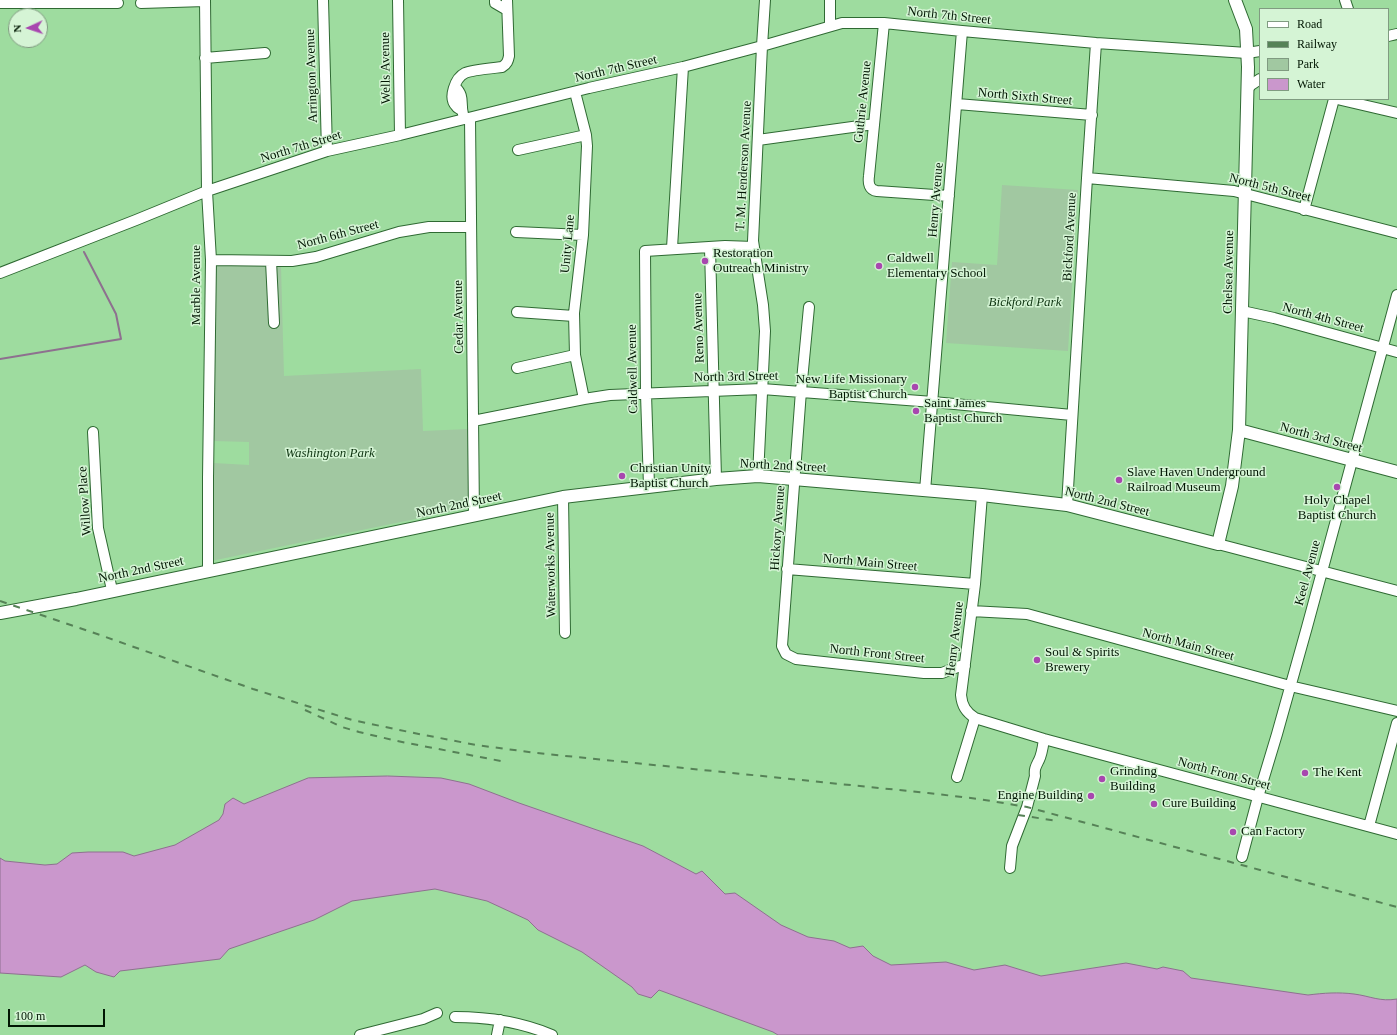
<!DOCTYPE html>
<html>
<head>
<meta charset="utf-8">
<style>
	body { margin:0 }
	#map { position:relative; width:1397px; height:1035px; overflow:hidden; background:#9edc9f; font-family:Georgia,serif }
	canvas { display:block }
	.legend { position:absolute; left:1259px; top:8px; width:130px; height:92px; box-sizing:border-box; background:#d5f4d5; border:1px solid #809b81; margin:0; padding:5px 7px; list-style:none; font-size:12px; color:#011602 }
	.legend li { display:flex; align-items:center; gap:8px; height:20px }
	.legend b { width:20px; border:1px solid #809b81 }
	.north { position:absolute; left:8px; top:8px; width:40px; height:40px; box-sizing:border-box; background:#d5f4d5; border:1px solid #809b81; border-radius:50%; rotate:267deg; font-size:11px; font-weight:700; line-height:16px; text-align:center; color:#011602 }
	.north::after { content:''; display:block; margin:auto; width:14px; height:18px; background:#a847af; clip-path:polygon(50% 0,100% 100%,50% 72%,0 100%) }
	.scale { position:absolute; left:8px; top:1009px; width:97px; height:18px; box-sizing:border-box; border:2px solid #011602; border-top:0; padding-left:5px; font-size:12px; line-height:14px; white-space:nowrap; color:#011602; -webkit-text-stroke:3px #d5f4d5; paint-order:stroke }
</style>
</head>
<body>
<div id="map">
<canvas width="1397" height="1035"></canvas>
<ul class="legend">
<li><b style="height:5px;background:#fff"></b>Road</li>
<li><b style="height:5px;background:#568257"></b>Railway</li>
<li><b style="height:11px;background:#a1c8a1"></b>Park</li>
<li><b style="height:11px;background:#ca97cc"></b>Water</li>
</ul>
<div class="north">N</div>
<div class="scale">100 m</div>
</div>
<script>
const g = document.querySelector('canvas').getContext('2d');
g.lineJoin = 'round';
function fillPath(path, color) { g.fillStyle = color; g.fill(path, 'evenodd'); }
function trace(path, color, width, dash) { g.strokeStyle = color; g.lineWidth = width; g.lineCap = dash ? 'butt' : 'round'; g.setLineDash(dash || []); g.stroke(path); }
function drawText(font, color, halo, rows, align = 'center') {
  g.font = font + ' Georgia,serif'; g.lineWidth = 3; g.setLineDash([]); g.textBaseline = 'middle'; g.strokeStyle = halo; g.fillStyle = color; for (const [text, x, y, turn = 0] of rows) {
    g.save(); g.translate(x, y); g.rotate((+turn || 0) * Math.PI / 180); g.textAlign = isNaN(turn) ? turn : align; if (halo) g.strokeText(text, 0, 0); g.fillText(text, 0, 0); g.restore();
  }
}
const green = new Path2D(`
	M1002 185 1078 190 1068 351 946 343 952 262 997 265Z
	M216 266H281L284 376 421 369 423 431 468 429 469 508 211 561 213 463 249 465V442L213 441Z`);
const water = new Path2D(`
	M388 776 441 778 469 784 519 803 643 846 696 874 702 871 725 894 735 893 781 925 808 937 834 941 850 948 863 946 873 956 891 965 946 962 974 970 1005 965 1041 976 1126 963 1157 969 1163 967 1183 971 1191 978 1308 995C1324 993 1338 992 1354 994 1370 996 1380 1002 1397 999V1035H778L773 1032 659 990 651 998 638 994 632 987 582 952 538 930 528 920 487 901 435 889 352 901 314 920 229 949 220 959 120 971 114 977 96 972 85 965 61 977 0 973V858L5 861 45 865 57 864 72 853 88 852H123L134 856 175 845 219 820 223 814 225 804 233 798 244 804 308 778Z`);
const stream = new Path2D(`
	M0 359 121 339 116 314 84 252`);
const minor = new Path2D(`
	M205 0 207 191 211 260 208 478V570
	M323 0 327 151
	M398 0 400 135
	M495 0V3L507 10
	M1345 0 1348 9
	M0 3H118
	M141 3 205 1
	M884 23 869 176C868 183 869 190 877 191L949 196
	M830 26V0
	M1388 36 1397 34
	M205 58 265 53
	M455 87C465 96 460 103 463 114
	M1247 90 1251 85 1260 79
	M575 92 586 135 587 146 583 235 574 313 575 355 584 399
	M1337 99 1397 113
	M957 104 1092 115
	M461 110C460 109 457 108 456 106 448 98 455 78 465 73 471 70 494 68 502 67 507 64 508 61 509 56L507 0
	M470 118 474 516
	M758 140 874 124
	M518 150 586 135
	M1087 178 1234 191 1397 233
	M1304 210 1334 99
	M516 232 583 235
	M672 248 683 67
	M710 248 716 479
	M211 260 292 261 316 257 399 232 429 227H471
	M271 261 274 323
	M0 273 136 220 207 191 327 151 400 135 589 88 683 67 762 46 842 23H884L962 31 1096 43 1247 53 1260 51
	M809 307 801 391 782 646 786 654 796 659 924 673H942L960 666H965
	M1242 311 1274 318 1397 352
	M517 312 574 316
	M517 368 575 355
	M473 421 584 399 610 395 762 389 933 402 1072 415
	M93 432 98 528 112 590
	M758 476 765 331 763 305 753 241 762 46 765 0
	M649 486 646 394 645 251 725 246 754 247
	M925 491 962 31
	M982 495 975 584 961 695C962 706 966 712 975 718L1044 739 1397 834
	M563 497 565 633
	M1067 505 1087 178 1096 43
	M1218 544 1397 591
	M787 569 975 584
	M971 611 1027 614 1290 686 1397 711
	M957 777 975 718
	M1369 826 1397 723
	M1242 857 1258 797 1277 734 1307 627 1397 295
	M1010 868 1012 846 1027 807 1035 776C1034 769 1036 766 1039 760 1042 754 1043 746 1044 739
	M455 1017C488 1017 521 1022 552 1035
	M360 1035 423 1019 437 1013
	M497 1035 500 1020`);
const major = new Path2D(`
	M1239 430 1397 472
	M0 613 76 599 563 497 716 479 758 476 982 495 1067 505 1218 544 1232 486 1239 430 1248 67 1246 29 1235 0`);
const rail = new Path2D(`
	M0 601 100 635 253 689 352 720 414 733 476 745 537 753 928 793 979 799 1027 807 1397 907
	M305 710 342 727 359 732 397 741 506 762
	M1018 815 1058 821`);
const markers = [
	[705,261,4,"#a847af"],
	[879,266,4,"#a847af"],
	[915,387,4,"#a847af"],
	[916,411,4,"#a847af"],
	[622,476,4,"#a847af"],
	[1119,480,4,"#a847af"],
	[1337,487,4,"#a847af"],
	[1037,660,4,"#a847af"],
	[1305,773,4,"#a847af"],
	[1102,779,4,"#a847af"],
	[1091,796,4,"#a847af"],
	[1154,804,4,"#a847af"],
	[1233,832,4,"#a847af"]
];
const streetNames = [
	["North 7th Street",949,16,6],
	["Wells Avenue",386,68,-91],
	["North 7th Street",616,69,-13],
	["Arrington Avenue",312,76,-92],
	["North Sixth Street",1025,97,5],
	["Guthrie Avenue",863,102,-84],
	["North 7th Street",301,147,-17],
	["T. M. Henderson Avenue",744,166,-87],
	["North 5th Street",1270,188,14],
	["Henry Avenue",936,200,-85],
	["North 6th Street",338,235,-15],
	["Bickford Avenue",1070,237,-87],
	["Unity Lane",568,244,-85],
	["Chelsea Avenue",1229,272,-89],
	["Marble Avenue",197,285,-90],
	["Cedar Avenue",459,317,-91],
	["North 4th Street",1323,318,15],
	["Reno Avenue",699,328,-92],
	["Caldwell Avenue",633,369,-91],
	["North 3rd Street",736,377,-1],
	["North 3rd Street",1321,438,15],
	["North 2nd Street",783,466,3],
	["Willow Place",85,501,-94],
	["North 2nd Street",1107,502,14],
	["North 2nd Street",459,505,-12],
	["Hickory Avenue",778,528,-86],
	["North Main Street",870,563,5],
	["Waterworks Avenue",551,565,-91],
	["North 2nd Street",141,570,-12],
	["Keel Avenue",1308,573,-75],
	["Henry Avenue",955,639,-83],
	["North Main Street",1188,645,15],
	["North Front Street",877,654,6],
	["North Front Street",1224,774,15]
];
const poiNames = [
	["Restoration",713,254],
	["Outreach Ministry",713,269],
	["Caldwell",887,259],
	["Elementary School",887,274],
	["New Life Missionary",907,380,"right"],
	["Baptist Church",907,395,"right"],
	["Saint James",924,404],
	["Baptist Church",924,419],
	["Christian Unity",630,469],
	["Baptist Church",630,484],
	["Slave Haven Underground",1127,473],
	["Railroad Museum",1127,488],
	["Holy Chapel",1337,501,"center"],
	["Baptist Church",1337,516,"center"],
	["Soul & Spirits",1045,653],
	["Brewery",1045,668],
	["Grinding",1110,772],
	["Building",1110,787],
	["The Kent",1313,773],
	["Engine Building",1083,796,"right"],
	["Cure Building",1162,804],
	["Can Factory",1241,832]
];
const parkNames = [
	["Bickford Park",1025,303],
	["Washington Park",330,454]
];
fillPath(green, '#a1c8a1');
fillPath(water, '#ca97cc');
trace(water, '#8e708f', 1);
trace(stream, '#8e708f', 2);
trace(minor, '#2f6a33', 12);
trace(major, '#2f6a33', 14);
trace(minor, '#fff', 10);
trace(major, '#fff', 12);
trace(rail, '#568257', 2, [7, 7]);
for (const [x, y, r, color] of markers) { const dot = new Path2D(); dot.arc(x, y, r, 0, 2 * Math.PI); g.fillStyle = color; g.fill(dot); trace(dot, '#d5f4d5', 1.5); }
drawText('13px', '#011602', '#d5f4d5', streetNames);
drawText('13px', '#011602', '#d5f4d5', poiNames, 'left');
drawText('italic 13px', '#0e3411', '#d5f4d5', parkNames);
</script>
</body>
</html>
